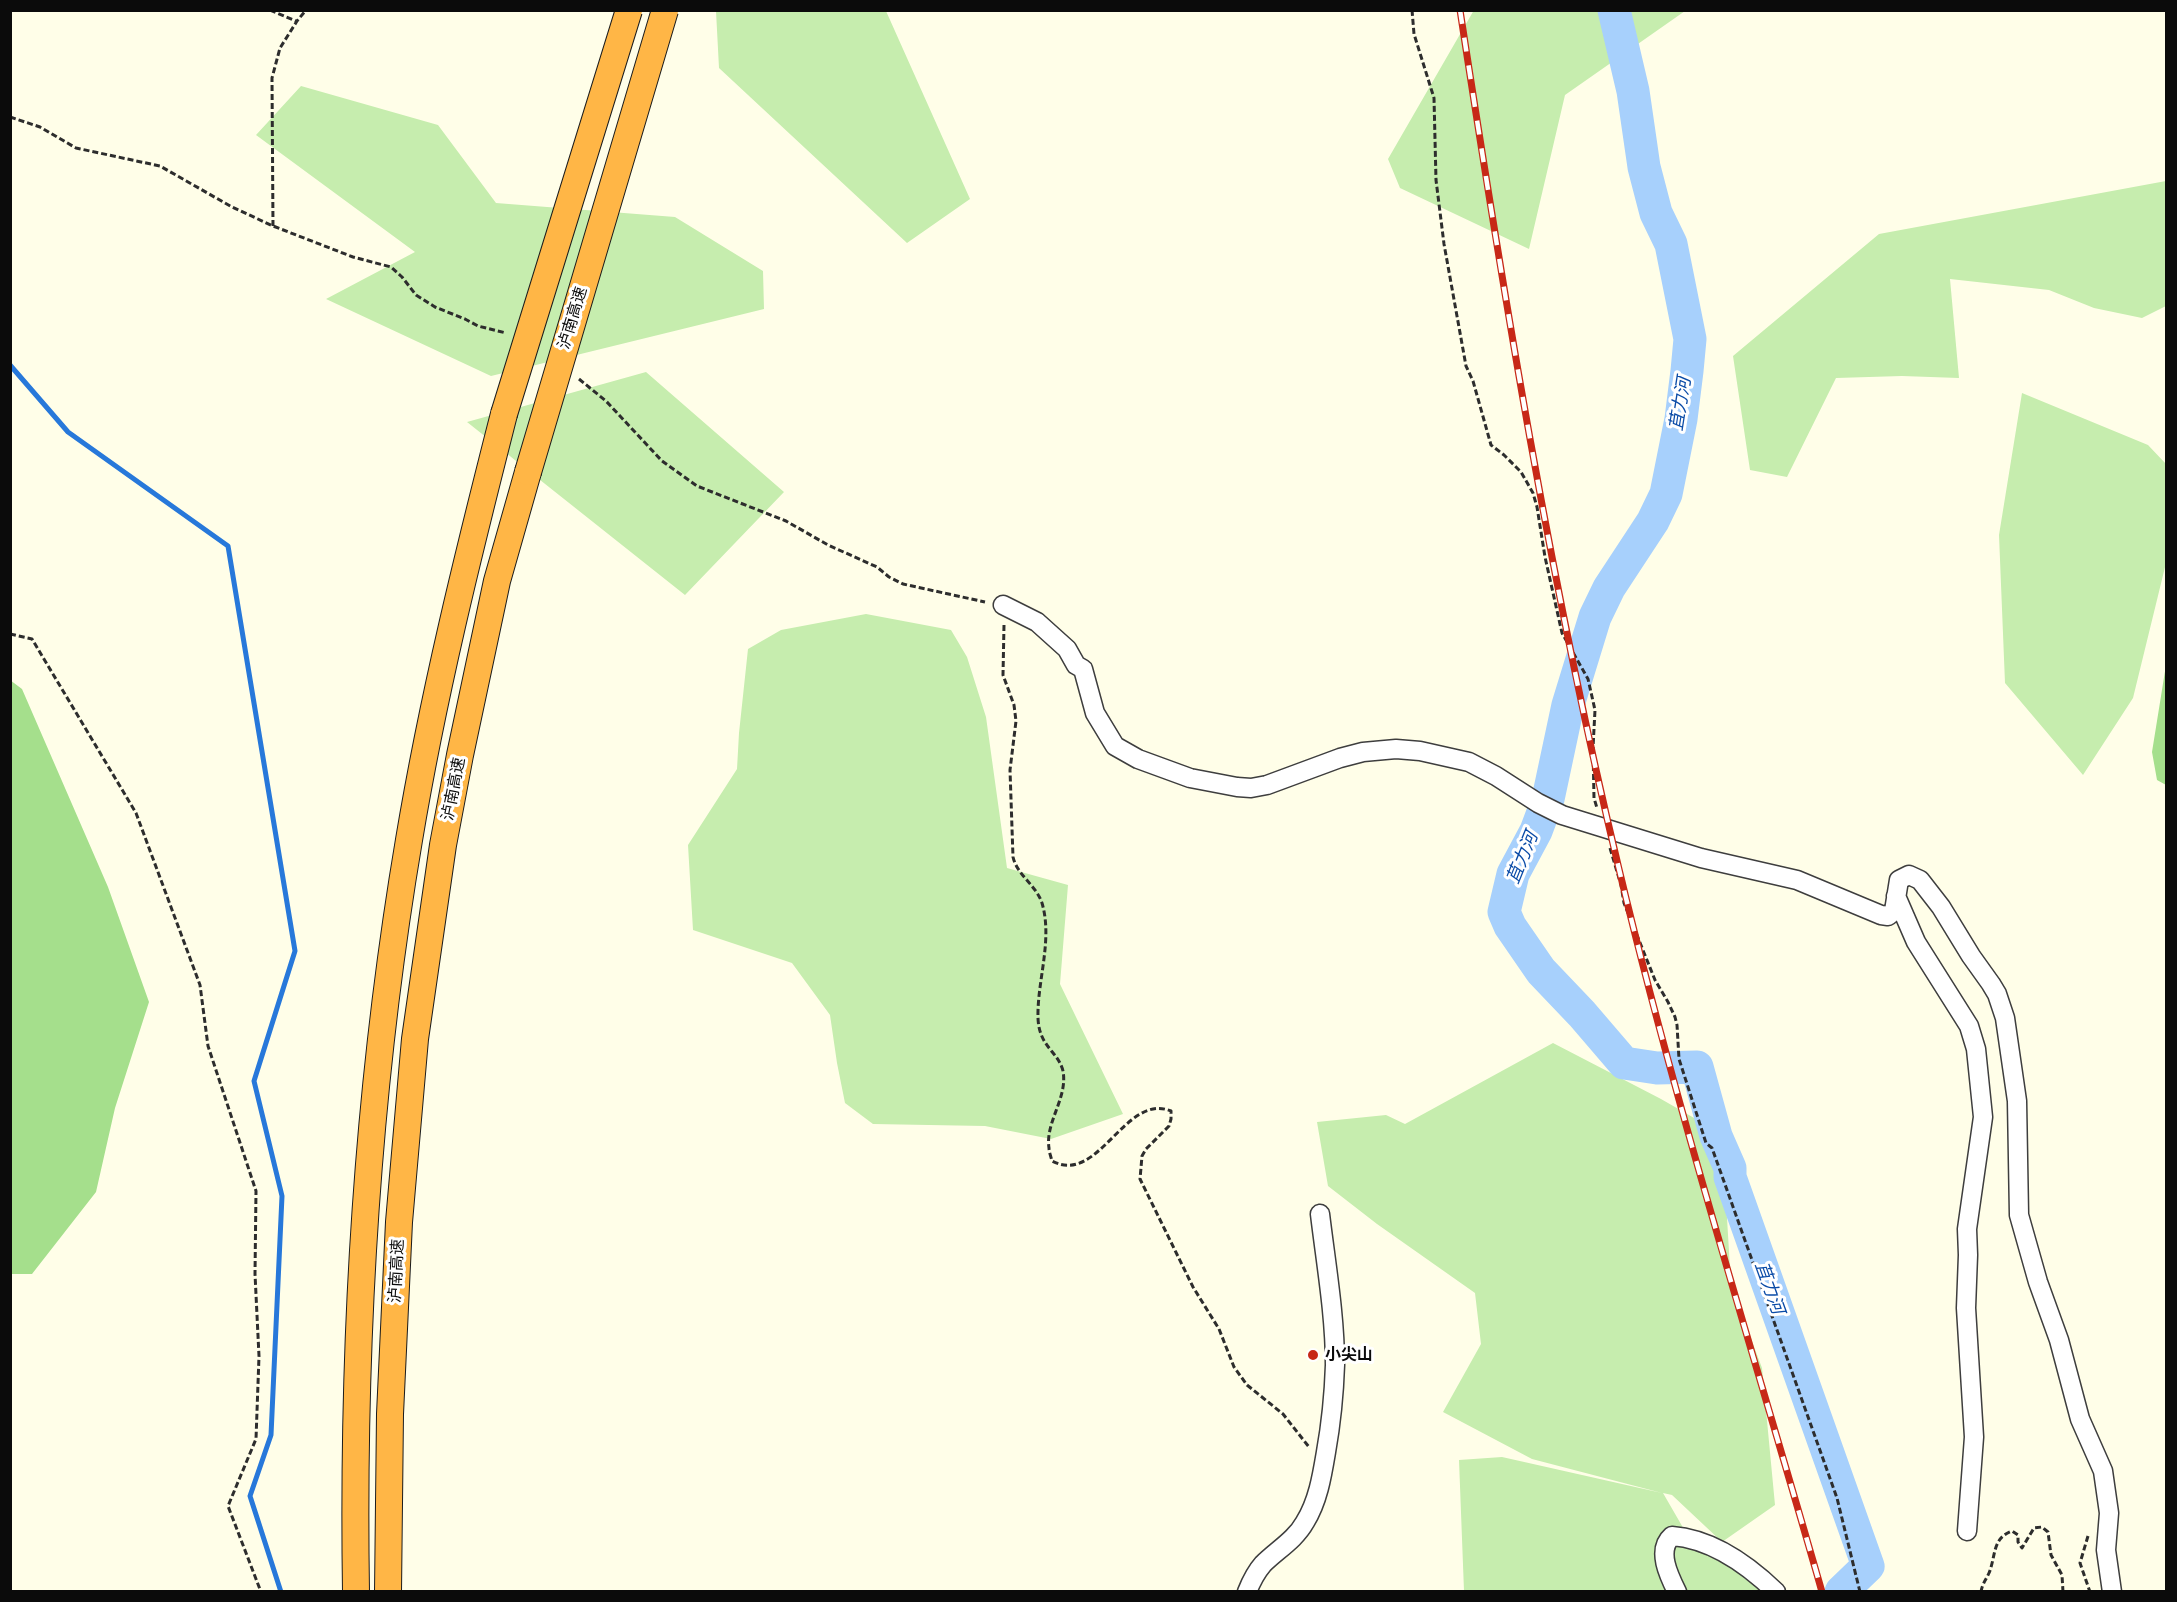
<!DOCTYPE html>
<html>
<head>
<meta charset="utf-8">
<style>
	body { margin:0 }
	#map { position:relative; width:2177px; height:1602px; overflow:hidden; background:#fffee8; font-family:Merriweather,serif }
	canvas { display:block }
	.frame { position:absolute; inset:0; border:12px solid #0b0b0b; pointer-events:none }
</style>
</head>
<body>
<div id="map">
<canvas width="2177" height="1602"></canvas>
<div class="frame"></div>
</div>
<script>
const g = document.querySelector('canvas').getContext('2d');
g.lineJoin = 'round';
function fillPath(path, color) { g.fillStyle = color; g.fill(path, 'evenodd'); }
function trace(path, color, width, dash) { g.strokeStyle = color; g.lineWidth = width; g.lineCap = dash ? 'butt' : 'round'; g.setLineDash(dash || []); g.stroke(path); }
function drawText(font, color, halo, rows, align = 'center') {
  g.font = font + ' Merriweather,"Noto Sans SC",serif'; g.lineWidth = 6; g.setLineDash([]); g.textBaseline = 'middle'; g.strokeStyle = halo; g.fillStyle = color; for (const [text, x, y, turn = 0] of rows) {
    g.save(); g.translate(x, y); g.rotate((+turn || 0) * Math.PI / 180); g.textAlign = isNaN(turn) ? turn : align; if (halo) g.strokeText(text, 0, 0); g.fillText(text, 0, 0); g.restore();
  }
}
const green = new Path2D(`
	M1474 10 1685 11 1565 95 1529 249 1400 188 1388 159Z
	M716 11H886L970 199 907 243 719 68Z
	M301 86 438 125 496 203 675 217 763 271 764 309 491 376 326 299 415 252 256 135Z
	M2166 181V306L2142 318 2094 308 2049 290 1950 279 1959 378 1902 376 1836 378 1787 477 1750 470 1733 356 1879 234Z
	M646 372 784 492 685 595 467 422Z
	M2022 393 2148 445 2166 464V563L2133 698 2083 775 2005 683 1999 535Z
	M866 614 951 630 967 657 986 717 1007 868 1068 885 1060 984 1123 1114 1051 1139 985 1126 873 1124 845 1103 837 1063 830 1015 792 963 693 930 688 845 737 769 739 733 748 649 781 630Z
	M1553 1043 1661 1099 1722 1134 1731 1285 1762 1368 1775 1505 1722 1542 1672 1495 1663 1493 1689 1538 1770 1591H1464L1459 1460 1502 1457 1662 1493 1532 1459 1443 1412 1481 1344 1475 1293 1377 1224 1328 1186 1317 1122 1386 1115 1405 1124Z`);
const forest = new Path2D(`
	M2166 665V785L2157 780 2152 752Z
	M10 680 22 689 108 887 149 1002 115 1108 96 1192 32 1274H10Z`);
const stream = new Path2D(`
	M10 365 68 432 228 546 295 951 254 1081 282 1196 271 1435 250 1496 281 1592`);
const river = new Path2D(`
	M1614 10 1633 91 1644 167 1656 213 1671 244 1690 339 1687 371 1681 419 1666 494 1653 521 1609 588 1595 617 1568 705 1548 799 1536 831 1513 874 1504 912 1510 926 1541 971 1582 1014 1624 1063 1657 1068 1697 1067 1716 1136 1730 1168V1177L1868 1566 1841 1592`);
const path = new Path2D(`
	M270 10 296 21
	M1412 10 1414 34 1434 98 1436 180 1444 244 1466 366 1473 381 1491 445 1504 455 1521 472 1533 493 1537 507 1545 557 1562 633 1588 679 1595 710 1593 748 1594 798 1597 808
	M10 117 40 127 76 148 160 166 232 207 273 226 353 257 391 267 402 277 416 295 435 307 465 319 478 326 506 333
	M273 226 272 78 280 48 297 21 306 10
	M579 379 606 401 662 461 697 486 786 521 828 545 877 567 889 577 903 584 985 602
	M1004 625 1003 675 1014 705 1016 721 1010 770 1013 857C1017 875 1036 885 1042 903 1053 940 1037 981 1038 1018 1039 1047 1058 1051 1063 1071 1068 1098 1045 1122 1049 1148 1049 1152 1051 1157 1052 1161 1099 1186 1125 1092 1171 1111V1119L1169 1126 1146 1149 1142 1156 1140 1179 1193 1287 1219 1329 1234 1367 1247 1385 1283 1414 1309 1447
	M10 634 32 639 136 813 200 985 208 1046 256 1191 255 1274 259 1356 256 1439 228 1506 261 1592
	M1610 848 1621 885 1624 903 1655 980 1668 1002 1675 1017 1677 1025 1679 1059 1706 1143 1712 1148 1837 1498 1860 1592
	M2088 1536 2080 1563 2090 1592
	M1981 1592C1982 1584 1986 1580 1989 1573 1996 1556 1992 1538 2012 1531L2018 1535V1542L2022 1548 2034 1528 2042 1527 2048 1532 2051 1555 2062 1575 2063 1592`);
const minor = new Path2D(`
	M1003 605 1037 622 1067 649 1076 665 1083 669 1095 713 1115 746 1138 759 1190 778 1237 787 1251 788 1267 785 1340 758 1363 752 1396 749 1420 751 1469 762 1496 776 1538 803 1562 815 1701 858 1797 880 1881 915 1888 916 1894 911 1899 880 1909 875 1920 880 1941 907 1971 956 1991 984 1997 994 2005 1018 2017 1101 2019 1215 2038 1282 2059 1340 2080 1419 2103 1471 2109 1513 2106 1550 2112 1592
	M1896 896 1916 942 1969 1026 1976 1049 1983 1117 1967 1229 1968 1255 1966 1308 1974 1437 1967 1531
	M1247 1592C1251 1582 1256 1572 1263 1564 1277 1550 1295 1540 1305 1522 1318 1501 1322 1476 1326 1452 1331 1424 1334 1394 1335 1365 1335 1315 1326 1264 1320 1214
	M1677 1592C1669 1576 1656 1550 1672 1536 1712 1539 1747 1564 1776 1592`);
const highway = new Path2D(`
	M356 1592C352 1340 367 1088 409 840 433 696 468 555 504 414
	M388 1592 390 1414 399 1222 415 1039 443 845 460 755 497 581 528 472`);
const rail = new Path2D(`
	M1460 10C1504 298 1551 586 1619 869 1677 1112 1753 1351 1822 1592`);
const highwayBridge = new Path2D(`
	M504 414 629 10
	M528 472 665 10`);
const markers = [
	[1313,1355,6,"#c72817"]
];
const streetNames = [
	["泸南高速",573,318,-73],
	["泸南高速",454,789,-79],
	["泸南高速",397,1271,-87]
];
const poiNames = [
	["小尖山",1325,1355]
];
const waterNames = [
	["苴力河",1681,404,-81],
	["苴力河",1523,858,-68],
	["苴力河",1769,1288,70]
];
fillPath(green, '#c6edae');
fillPath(forest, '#a5df8c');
trace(stream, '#2778da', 5);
trace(river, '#a7d0fc', 33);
trace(minor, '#3e3e3e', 21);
trace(highway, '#1c1c1c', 28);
trace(path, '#2d2d2d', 3, [6, 3]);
trace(minor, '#fff', 18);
trace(highway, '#ffb646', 26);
trace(rail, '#c72817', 7);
trace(rail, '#fff', 4.5, [14]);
trace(highwayBridge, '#1c1c1c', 28, []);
trace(highwayBridge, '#ffb646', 26);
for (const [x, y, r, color] of markers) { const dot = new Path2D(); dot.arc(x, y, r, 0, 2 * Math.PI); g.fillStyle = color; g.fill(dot); trace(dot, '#fff', 2); }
drawText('16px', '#0b0b0b', '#fff', streetNames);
drawText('bold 16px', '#0b0b0b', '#fff', poiNames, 'left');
drawText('italic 18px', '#0a4ba7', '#fff', waterNames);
</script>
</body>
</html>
